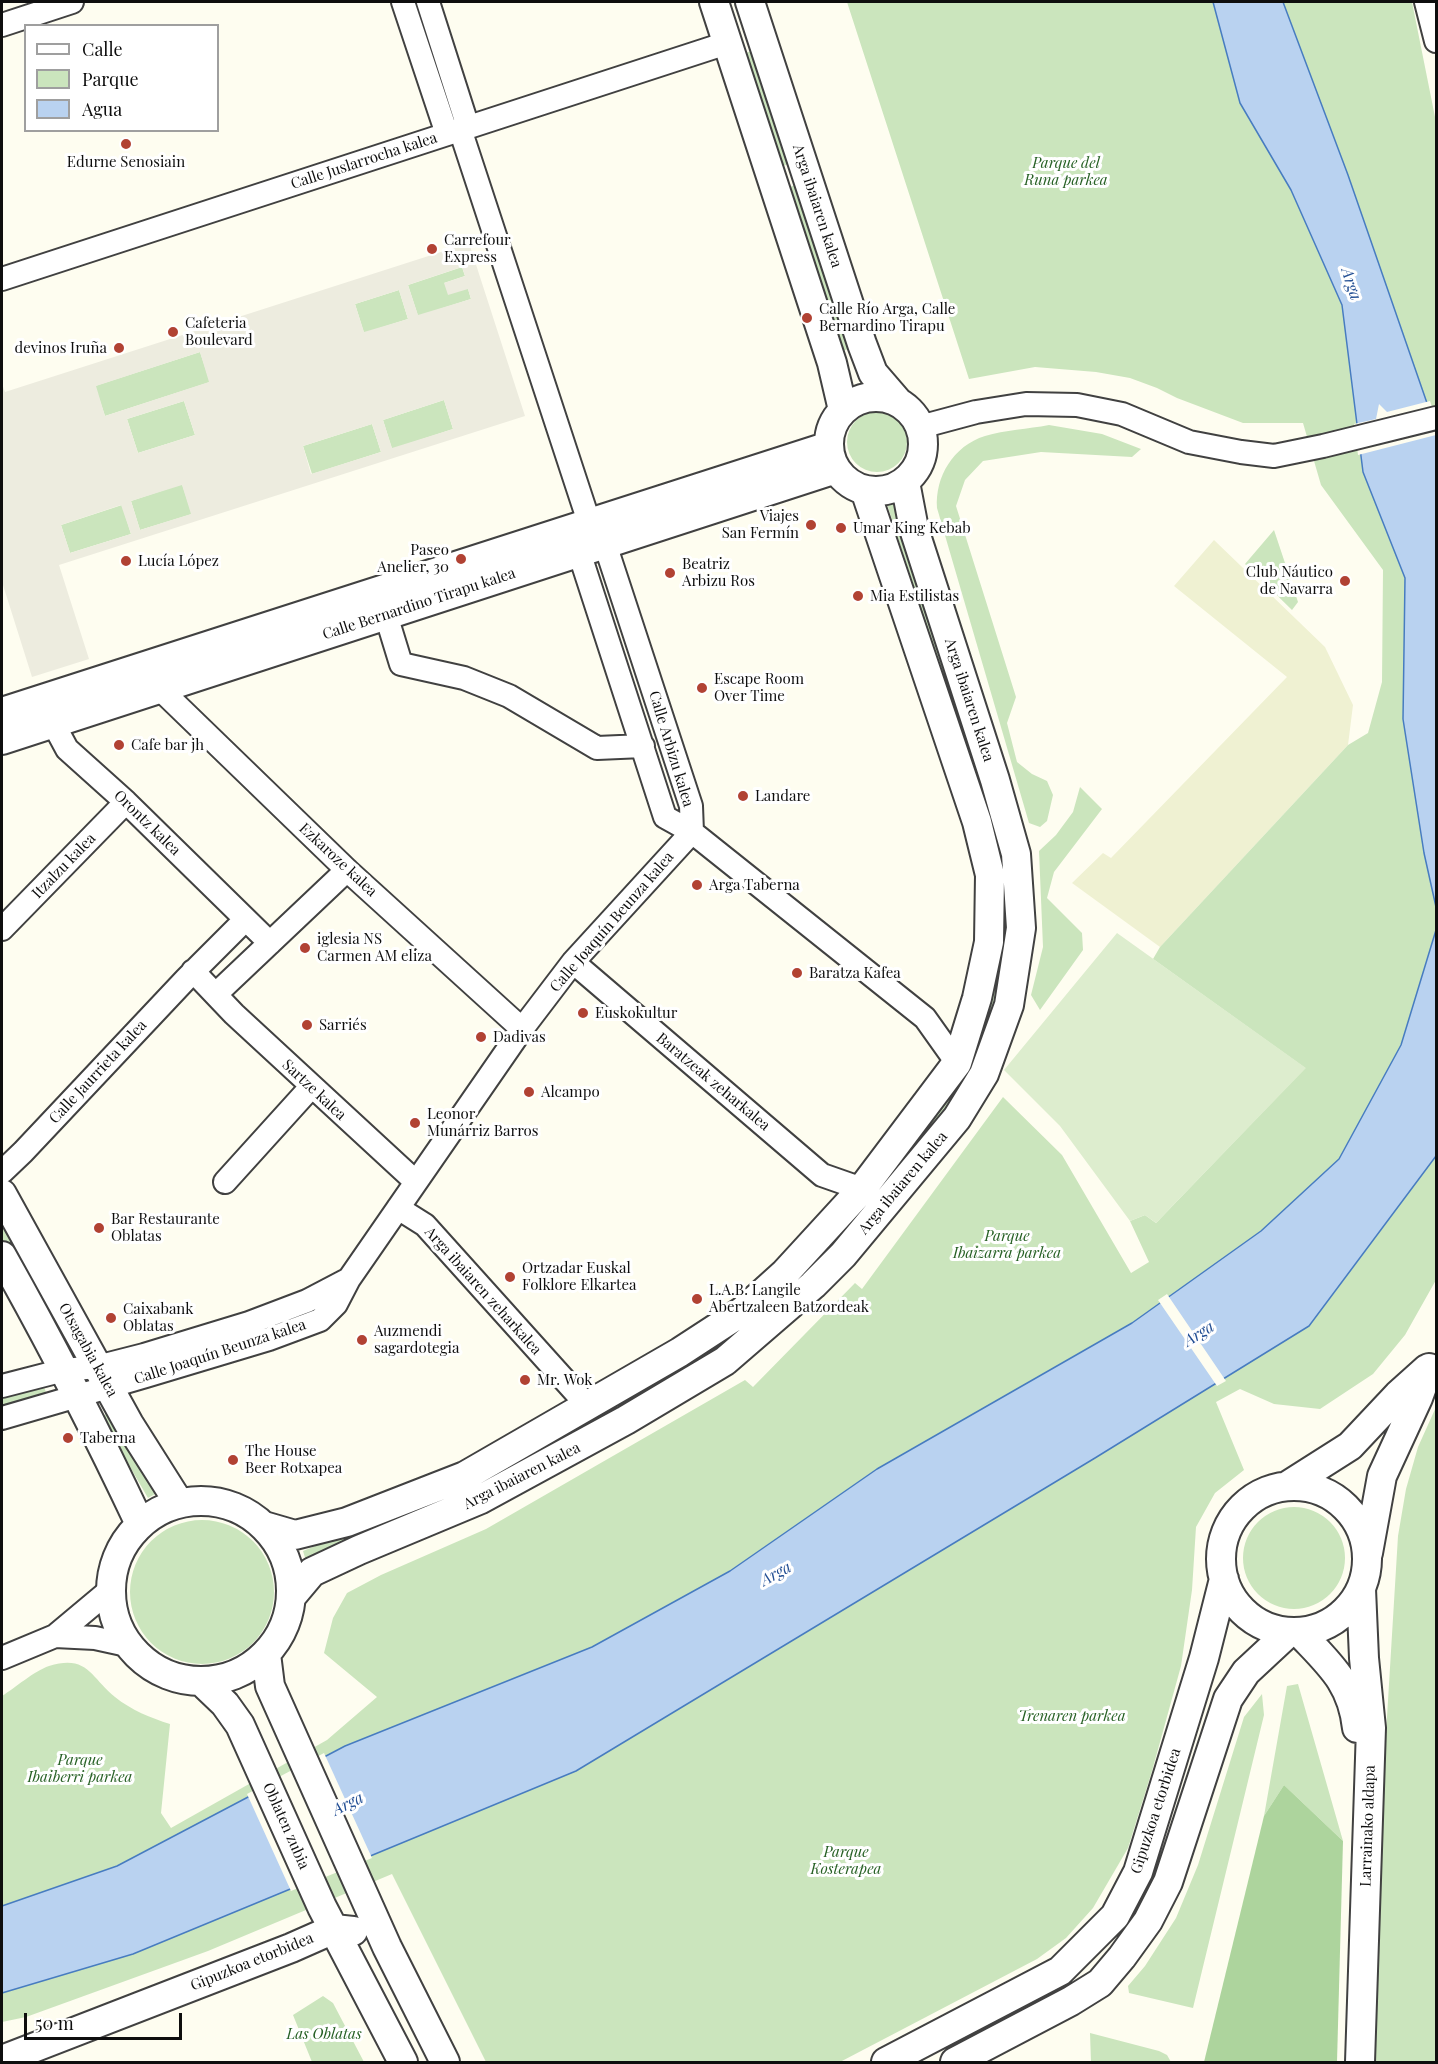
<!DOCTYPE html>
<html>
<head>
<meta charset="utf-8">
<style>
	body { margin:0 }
	#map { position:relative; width:1438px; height:2064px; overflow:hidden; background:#fefdf0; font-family:"Playfair Display",serif }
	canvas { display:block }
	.frame { position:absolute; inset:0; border:3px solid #0e0e0e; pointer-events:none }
	.legend { position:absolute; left:24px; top:24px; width:195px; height:108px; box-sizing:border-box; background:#fff; border:2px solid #9f9f9f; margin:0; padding:8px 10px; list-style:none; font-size:18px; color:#0e0e0e }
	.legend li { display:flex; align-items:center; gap:12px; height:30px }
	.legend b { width:30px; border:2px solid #9f9f9f }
	.scale { position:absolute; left:24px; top:2013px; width:158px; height:27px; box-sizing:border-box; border:3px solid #0e0e0e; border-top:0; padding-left:8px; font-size:18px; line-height:21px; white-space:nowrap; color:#0e0e0e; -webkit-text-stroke:4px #fff; paint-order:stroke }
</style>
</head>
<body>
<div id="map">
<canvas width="1438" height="2064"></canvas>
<div class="frame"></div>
<ul class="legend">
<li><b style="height:8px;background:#fff"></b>Calle</li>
<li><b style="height:16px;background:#cbe5bd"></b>Parque</li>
<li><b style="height:16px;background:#b9d2f0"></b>Agua</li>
</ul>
<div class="scale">50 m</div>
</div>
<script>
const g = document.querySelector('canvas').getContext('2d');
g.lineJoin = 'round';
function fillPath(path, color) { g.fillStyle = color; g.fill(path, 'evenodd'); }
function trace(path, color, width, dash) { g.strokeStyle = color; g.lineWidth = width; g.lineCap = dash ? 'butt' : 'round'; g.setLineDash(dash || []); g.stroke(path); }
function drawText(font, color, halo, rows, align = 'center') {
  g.font = font + ' "Playfair Display",serif'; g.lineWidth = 6; g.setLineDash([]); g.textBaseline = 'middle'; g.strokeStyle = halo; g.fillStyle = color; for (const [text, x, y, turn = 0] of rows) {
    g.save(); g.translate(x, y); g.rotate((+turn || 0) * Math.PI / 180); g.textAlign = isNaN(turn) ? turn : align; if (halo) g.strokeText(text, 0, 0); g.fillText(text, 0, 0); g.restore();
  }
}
const farmland = new Path2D(`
	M1214 540 1325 647 1353 705 1348 745 1160 947 1072 883 1103 853 1111 858 1287 677 1174 586Z`);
const green = new Path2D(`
	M847 2H1213L1240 103 1291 190 1342 305 1363 472 1405 578 1403 719 1424 853 1436 907V930L1401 1045 1339 1159 1261 1231 1132 1323 877 1469 730 1571 592 1647 117 1866 2 1911V1696C15 1688 34 1671 49 1666 88 1654 91 1678 115 1697 131 1710 151 1718 170 1724L161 1813 171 1828 327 1740 377 1697 324 1653 333 1618 347 1593 381 1575 486 1529 745 1380 753 1387 855 1283 862 1289 1003 1097 1062 1155 1131 1273 1149 1262 1130 1221 1145 1215 1156 1223 1305 1068 1153 959 1160 947 1348 745 1368 733 1382 682 1383 570 1321 485 1303 423H1243L1177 398 1157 388 1130 378 1096 372 1035 367 969 379Z
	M1283 2H1412L1436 122V429L1348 175Z
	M754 50 791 163 780 167 743 54Z
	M798 184 852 348 842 351 787 188Z
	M462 267 465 276 444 283 468 289 471 299 418 316 408 285Z
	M399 290 408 319 364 333 355 304Z
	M200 352 210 382 105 416 95 386Z
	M444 400 453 429 392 449 383 420Z
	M184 401 195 435 138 453 127 419Z
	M847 442a30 30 0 1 1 60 0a30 30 0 1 1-60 0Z
	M372 424 381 452 312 474 303 446Z
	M1049 425 1102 434 1141 449 1132 457 1041 452 983 461 965 480 956 506 1016 697 1007 723 1017 762 1032 774 1047 781 1053 795 1047 821 1040 827 1029 823 937 508C935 477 953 446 985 436 1005 430 1028 429 1049 425Z
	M182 484 192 514 140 530 131 501Z
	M901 501 1006 845 1008 966 967 1085 841 1244 713 1356 477 1492 306 1561 303 1551 470 1483 764 1302 984 1019 997 973 1004 909 993 834 887 504Z
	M122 505 131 534 70 553 61 525Z
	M1274 530 1298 602 1292 610 1245 564Z
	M1080 787 1102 809 1054 872 1047 898 1082 933 1083 950 1040 1010 1031 995 1043 947 1039 851 1056 835 1073 812Z
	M1436 1156V1280L1405 1335 1373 1374 1320 1409 1274 1404 1240 1389 1216 1402 1244 1470 1215 1493 1196 1527 1192 1590 1181 1666 1152 1771 1128 1848 1093 1908 1066 1938 1037 1959 840 2062H486L392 1874 208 1951 26 2017 2 2022V1993L133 1954 576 1771 1095 1458 1314 1320Z
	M2 1222 68 1341 61 1344 2 1239Z
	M44 1387 47 1395 2 1408V1399Z
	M1436 1407V2062H1366L1398 1536 1406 1489 1418 1447Z
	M108 1413 155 1494 148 1498 101 1417Z
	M1243 1558a51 51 0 1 1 102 0a51 51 0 1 1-102 0Z
	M130 1592a72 72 0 1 1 144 0a72 72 0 1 1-144 0Z
	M1298 1684 1343 1841 1284 1785 1264 1816 1287 1686Z
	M1262 1694 1264 1715 1193 2008 1129 1993 1128 1986 1145 1966 1176 1918 1198 1865 1244 1717Z
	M323 1996 333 2003 364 2062H312L293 2015Z
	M1090 2033 1159 2051 1167 2055 1171 2062H1091Z`);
const forest = new Path2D(`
	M1284 1785 1343 1841 1337 2062H1204L1264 1816Z`);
const pitch = new Path2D(`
	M1117 933 1306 1068 1156 1223 1145 1215 1130 1221 1060 1126 1004 1070Z`);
const plaza = new Path2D(`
	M469 243 525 416 59 565 89 659 32 677 3 585H2V384L5 392ZM462 267 465 276 444 283 448 295 468 289 471 299 418 315 408 285ZM399 290 408 319 364 332 355 304ZM200 352 209 382 105 416 96 386ZM444 400 453 429 392 448 383 420ZM184 401 195 435 138 453 127 419ZM372 424 381 452 311 474 303 446ZM182 485 191 514 140 530 131 501ZM121 505 131 534 70 553 61 525Z`);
const water = new Path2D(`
	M1213 2H1283L1348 175 1436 429V907L1424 853 1403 719 1405 578 1363 472 1342 305 1291 190 1240 103Z
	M1436 930V1156L1309 1326 1095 1458 576 1771 133 1954 2 1993V1906L117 1866 345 1746 592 1647 730 1571 877 1469 1132 1323 1261 1231 1339 1159 1401 1045Z`);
const pier = new Path2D(`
	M1430 401 1436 419V435L1358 455 1354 424 1376 419 1379 404 1387 412Z
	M1167 1294 1226 1381 1217 1386 1158 1300Z
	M324 1753 372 1858 291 1891 247 1794Z`);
const minor = new Path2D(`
	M403 2 447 134
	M428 2 468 127
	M1426 2 1436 41
	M2 25 72 2
	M460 129 589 522
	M2 279 727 43
	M920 427 976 412 1026 404 1077 405 1122 414 1189 442 1241 452 1274 456 1323 446 1436 418
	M605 544 691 806 692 832
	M579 552 665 817 692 832 925 1018 957 1063
	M386 615 401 664 464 678 509 696 597 748 643 746
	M159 688 347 870 522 1029
	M53 723 67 749 126 802 270 943
	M2 929 126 802
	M573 962 822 1175 862 1189
	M193 971 234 1014 416 1182
	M216 994 347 870
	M2 1172 23 1152 186 979 245 920
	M225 1182 311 1087
	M398 1208 425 1225 587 1405
	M2 1386 64 1370 97 1367 144 1355 249 1323 307 1301 349 1279
	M2 1418 146 1376 269 1339 320 1320 336 1304 349 1279 522 1029 573 962 692 832
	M55 1636 95 1638 127 1645
	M2 1658 55 1636 110 1590`);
const tertiary = new Path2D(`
	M714 2 832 363 843 410
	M750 2 862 344 873 373 898 402
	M829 444a47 47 0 1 1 94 0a47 47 0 1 1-94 0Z
	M2 712 829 446
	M2 740 836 469
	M2 1194 129 1424 179 1503
	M2 1256C51 1343 97 1433 140 1524
	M1287 1486 1350 1446 1398 1395 1427 1369
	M1221 1559a73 73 0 1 1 146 0a73 73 0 1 1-146 0Z
	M111 1591a90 90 0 1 1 180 0a90 90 0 1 1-180 0Z
	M264 1526 295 1535 347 1522 465 1476 680 1352 743 1311 784 1274 862 1189 957 1063 977 998 989 942 990 875 977 822 865 490
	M1368 1553 1382 1476 1418 1398 1429 1368
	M291 1597 312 1572 359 1550 481 1499 626 1420 725 1361 813 1285 843 1255 957 1118 984 1074 1009 1005 1021 928 1016 854 995 780 914 529 905 482
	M1299 1632C1329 1664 1352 1682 1357 1728
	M266 1654 270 1686 387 1947 445 2062
	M202 1682 225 1704 240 1725 322 1907 403 2062
	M2 2060 291 1948 334 1929 353 1931
	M886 2062 1060 1971 1115 1916 1138 1872 1204 1658 1224 1579
	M955 2062 1071 2001 1100 1983 1122 1957 1148 1921 1168 1882 1228 1699 1246 1672 1289 1632
	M1360 2062 1371 1728 1364 1658 1361 1589`);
const markers = [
	[126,144,6,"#b14233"],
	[432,249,6,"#b14233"],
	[807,318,6,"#b14233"],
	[173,332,6,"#b14233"],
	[119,348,6,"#b14233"],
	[811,525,6,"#b14233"],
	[841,528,6,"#b14233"],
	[461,559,6,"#b14233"],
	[126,561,6,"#b14233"],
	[670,573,6,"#b14233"],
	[1345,581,6,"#b14233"],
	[858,596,6,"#b14233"],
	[702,688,6,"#b14233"],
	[119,745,6,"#b14233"],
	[743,796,6,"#b14233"],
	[697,885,6,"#b14233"],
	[305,948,6,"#b14233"],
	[797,973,6,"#b14233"],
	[583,1013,6,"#b14233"],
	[307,1025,6,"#b14233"],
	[481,1037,6,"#b14233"],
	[529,1092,6,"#b14233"],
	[415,1123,6,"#b14233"],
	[99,1228,6,"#b14233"],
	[510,1277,6,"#b14233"],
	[697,1299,6,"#b14233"],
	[111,1318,6,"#b14233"],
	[362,1340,6,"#b14233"],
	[525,1380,6,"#b14233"],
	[68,1438,6,"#b14233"],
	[233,1460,6,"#b14233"]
];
const streetNames = [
	["Calle Juslarrocha kalea",364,161,-18],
	["Arga ibaiaren kalea",817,206,72],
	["Calle Bernardino Tirapu kalea",419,604,-18],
	["Arga ibaiaren kalea",969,700,72],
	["Calle Arbizu kalea",671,749,73],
	["Orontz kalea",147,823,44],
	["Ezkaroze kalea",338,860,43],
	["Itzalzu kalea",64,866,-46],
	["Calle Joaquín Beunza kalea",612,922,-49],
	["Calle Jaurrieta kalea",98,1072,-47],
	["Baratzeak zeharkalea",713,1082,40],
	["Sartze kalea",314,1090,43],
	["Arga ibaiaren kalea",903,1183,-50],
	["Arga ibaiaren zeharkalea",483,1291,48],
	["Otsagabia kalea",88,1350,61],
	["Calle Joaquín Beunza kalea",220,1352,-18],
	["Arga ibaiaren kalea",522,1476,-27],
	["Gipuzkoa etorbidea",1156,1811,-72],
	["Oblaten zubia",286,1826,66],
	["Larrainako aldapa",1368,1826,-88],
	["Gipuzkoa etorbidea",252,1962,-22]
];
const poiNames = [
	["Edurne Senosiain",126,162,"center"],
	["Carrefour",444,240],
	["Express",444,257],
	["Calle Río Arga, Calle",819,309],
	["Bernardino Tirapu",819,326],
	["Cafeteria",185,323],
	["Boulevard",185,340],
	["devinos Iruña",107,348,"right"],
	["Viajes",799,516,"right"],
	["San Fermín",799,533,"right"],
	["Umar King Kebab",853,528],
	["Paseo",449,550,"right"],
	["Anelier, 30",449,567,"right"],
	["Lucía López",138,561],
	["Beatriz",682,564],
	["Arbizu Ros",682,581],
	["Club Náutico",1333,572,"right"],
	["de Navarra",1333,589,"right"],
	["Mia Estilistas",870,596],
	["Escape Room",714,679],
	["Over Time",714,696],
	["Cafe bar jh",131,745],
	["Landare",755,796],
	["Arga Taberna",709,885],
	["iglesia NS",317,939],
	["Carmen AM eliza",317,956],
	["Baratza Kafea",809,973],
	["Euskokultur",595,1013],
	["Sarriés",319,1025],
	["Dadivas",493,1037],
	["Alcampo",541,1092],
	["Leonor",427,1114],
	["Munárriz Barros",427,1131],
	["Bar Restaurante",111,1219],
	["Oblatas",111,1236],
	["Ortzadar Euskal",522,1268],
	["Folklore Elkartea",522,1285],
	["L.A.B. Langile",709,1290],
	["Abertzaleen Batzordeak",709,1307],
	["Caixabank",123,1309],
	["Oblatas",123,1326],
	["Auzmendi",374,1331],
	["sagardotegia",374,1348],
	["Mr. Wok",537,1380],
	["Taberna",80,1438],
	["The House",245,1451],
	["Beer Rotxapea",245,1468]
];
const parkNames = [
	["Parque del",1066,163],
	["Runa parkea",1066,180],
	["Parque",1007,1236],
	["Ibaizarra parkea",1007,1253],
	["Trenaren parkea",1072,1716],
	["Parque",80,1760],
	["Ibaiberri parkea",80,1777],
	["Parque",846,1852],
	["Kosterapea",846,1869],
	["Las Oblatas",324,2034]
];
const waterNames = [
	["Arga",1351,284,72],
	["Arga",1199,1334,-32],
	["Arga",776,1574,-29],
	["Arga",348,1804,-27]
];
fillPath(farmland, '#eff1d2');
fillPath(green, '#cbe5bd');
fillPath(forest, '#add49d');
fillPath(pitch, '#ddedce');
fillPath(plaza, '#edecdf');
fillPath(water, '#b9d2f0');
trace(water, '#477cc0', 1.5);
fillPath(pier, '#fefdf0');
trace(minor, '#414141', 26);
trace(tertiary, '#414141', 32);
trace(minor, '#fff', 22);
trace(tertiary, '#fff', 28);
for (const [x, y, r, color] of markers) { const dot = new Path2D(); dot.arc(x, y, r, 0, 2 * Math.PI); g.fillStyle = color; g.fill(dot); trace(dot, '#fff', 2); }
drawText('15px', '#0e0e0e', '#fff', streetNames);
drawText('15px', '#0e0e0e', '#fff', poiNames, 'left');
drawText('italic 15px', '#266024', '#fff', parkNames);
drawText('italic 16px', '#234f94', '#fff', waterNames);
</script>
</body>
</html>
